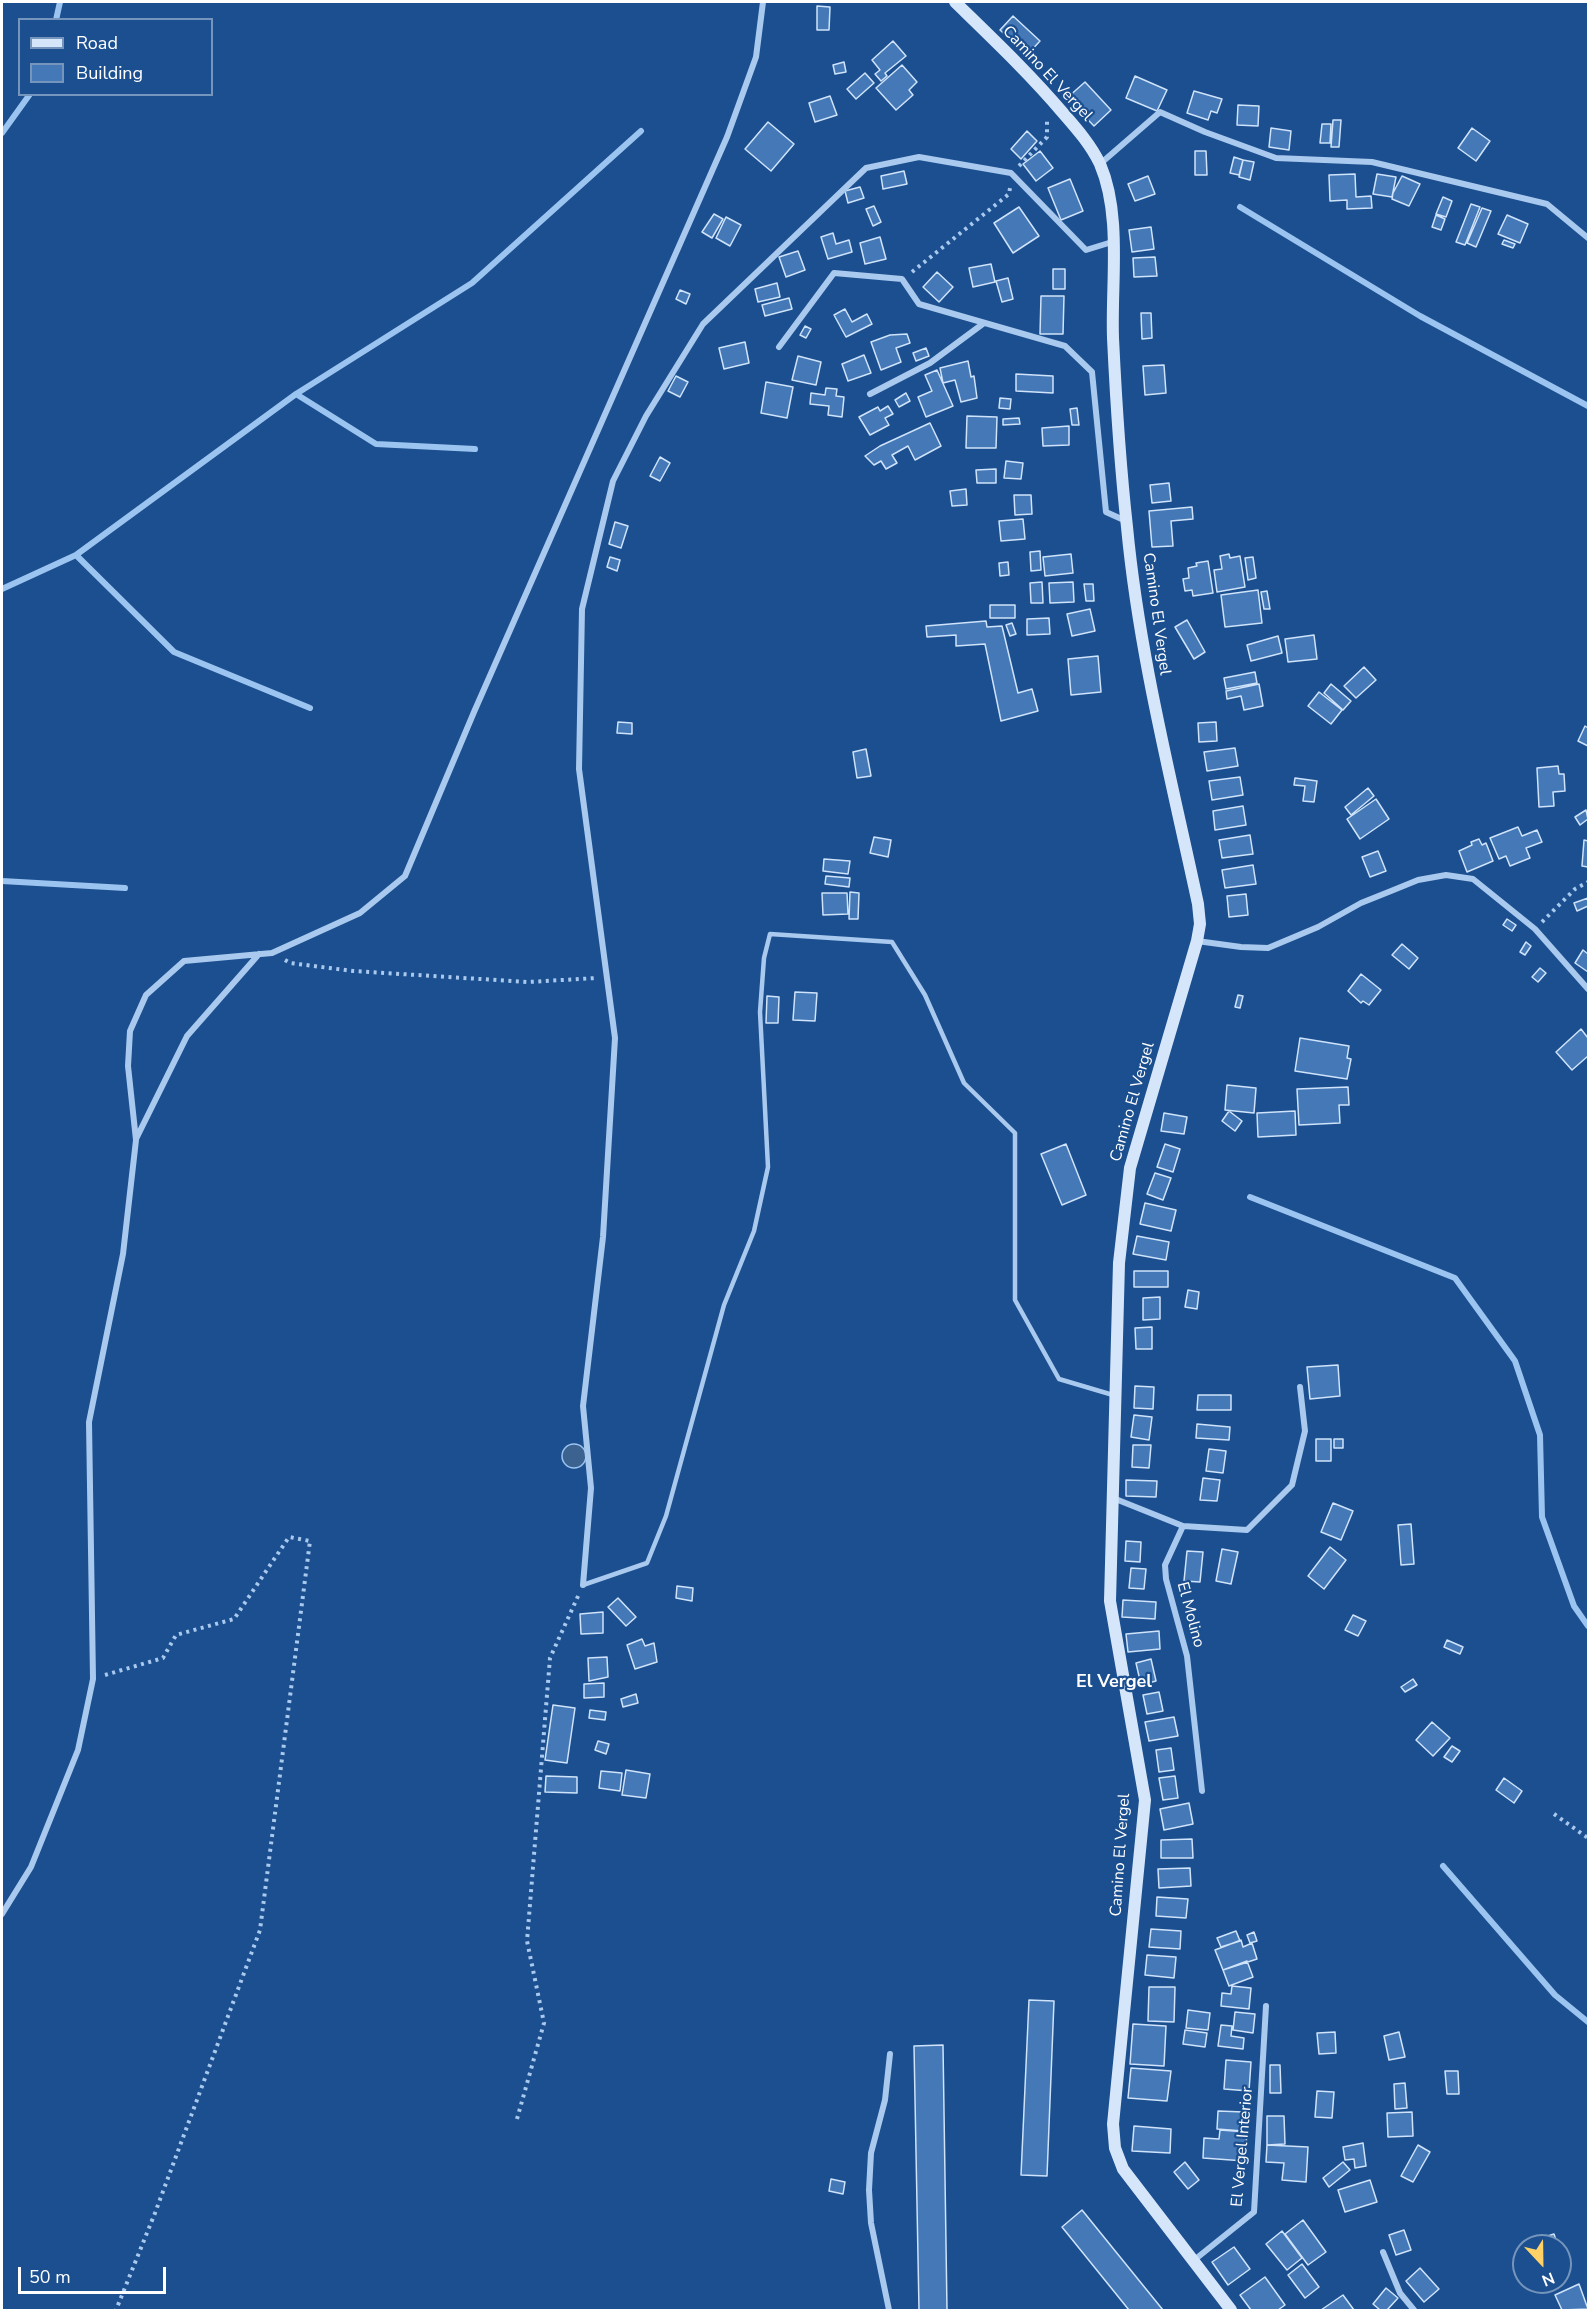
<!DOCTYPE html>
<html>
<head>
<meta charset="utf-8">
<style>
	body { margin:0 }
	#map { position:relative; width:1590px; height:2312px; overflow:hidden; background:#1b4f8f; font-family:"Nunito Sans",sans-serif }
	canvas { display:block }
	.frame { position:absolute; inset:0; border:3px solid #fff; pointer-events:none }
	.legend { position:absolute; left:18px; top:18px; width:195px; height:78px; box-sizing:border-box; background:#1b4f8f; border:2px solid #7695bc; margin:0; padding:8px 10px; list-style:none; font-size:18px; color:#fff }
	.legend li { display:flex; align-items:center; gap:12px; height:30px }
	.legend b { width:30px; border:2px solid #7695bc }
	.north { position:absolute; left:1512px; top:2234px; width:60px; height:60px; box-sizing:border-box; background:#1b4f8f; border:2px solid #7695bc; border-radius:50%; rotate:158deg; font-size:16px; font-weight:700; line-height:24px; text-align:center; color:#fff }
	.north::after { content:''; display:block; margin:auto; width:21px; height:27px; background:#ffd166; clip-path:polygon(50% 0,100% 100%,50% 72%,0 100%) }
	.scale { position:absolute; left:18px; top:2267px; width:148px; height:27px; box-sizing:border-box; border:3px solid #fff; border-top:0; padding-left:8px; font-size:18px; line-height:21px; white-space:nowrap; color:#fff; -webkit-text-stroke:4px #1b4f8f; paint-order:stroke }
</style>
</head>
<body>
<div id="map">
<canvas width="1590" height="2312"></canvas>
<div class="frame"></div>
<ul class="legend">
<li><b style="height:8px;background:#d6e6fa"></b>Road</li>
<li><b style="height:16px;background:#4478b7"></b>Building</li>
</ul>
<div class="north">N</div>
<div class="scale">50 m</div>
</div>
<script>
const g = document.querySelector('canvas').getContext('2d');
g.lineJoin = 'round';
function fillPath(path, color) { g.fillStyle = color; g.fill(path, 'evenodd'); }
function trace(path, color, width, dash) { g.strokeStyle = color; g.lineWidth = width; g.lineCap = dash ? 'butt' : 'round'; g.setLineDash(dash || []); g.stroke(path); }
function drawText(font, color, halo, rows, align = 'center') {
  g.font = font + ' "Nunito Sans",sans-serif'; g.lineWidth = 4.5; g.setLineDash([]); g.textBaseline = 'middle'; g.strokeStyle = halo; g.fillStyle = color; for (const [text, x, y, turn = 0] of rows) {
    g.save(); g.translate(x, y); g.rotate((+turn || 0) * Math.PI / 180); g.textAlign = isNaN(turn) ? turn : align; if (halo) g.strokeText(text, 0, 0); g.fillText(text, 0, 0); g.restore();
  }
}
const water = new Path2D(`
	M562 1456a12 12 0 1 1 24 0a12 12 0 1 1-24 0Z`);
const stream = new Path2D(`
	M56 20 60 2
	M2 133 30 94
	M1240 207 1420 316 1588 406
	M296 394 376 444 475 449
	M76 555 174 652 310 708
	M2 589 76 555 296 394 472 283 641 131
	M2 881 125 888
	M1250 1197 1455 1278 1515 1361 1540 1435 1542 1517 1574 1606 1588 1626
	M1443 1866 1555 1995 1588 2022`);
const building = new Path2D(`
	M817 6 830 7 829 30H817Z
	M1013 16 1040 41 1027 55 1000 30Z
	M893 41 906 56 885 73 887 76 881 81 875 74 880 70 872 60Z
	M844 62 846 72 835 74 833 65Z
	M902 65 917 82 909 90 913 95 896 110 876 88Z
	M865 73 874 83 856 99 847 89Z
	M1135 76 1167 90 1157 111 1126 98Z
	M1085 82 1111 110 1094 126 1067 98Z
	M1194 91 1222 99 1217 113 1211 111 1208 120 1187 113Z
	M830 96 837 115 815 122 809 103Z
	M1238 105 1259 106 1258 126 1237 125Z
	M1333 120H1341L1339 147H1331Z
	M768 122 794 144 771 171 745 149Z
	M1322 124H1331L1330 143H1320Z
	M1271 128 1291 131 1289 150 1269 147Z
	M1472 128 1490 141 1476 161 1458 148Z
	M1027 131 1037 141 1021 159 1011 149Z
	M1040 151 1053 168 1036 181 1023 164Z
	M1195 151H1206L1207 175H1195Z
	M1234 157 1243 160 1239 175 1230 173Z
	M1243 160 1254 162 1250 180 1239 177Z
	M904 171 907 184 883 189 881 176Z
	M1355 174 1356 197 1371 196 1372 208 1347 209V200L1330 201 1329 175Z
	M1377 174 1396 177 1392 197 1373 194Z
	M1148 176 1155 194 1135 201 1128 184Z
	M1402 176 1420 184 1409 206 1392 199 1393 193Z
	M1070 179 1083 211 1061 220 1048 188Z
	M860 187 864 198 848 203 845 191Z
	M1443 197 1452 201 1446 217 1436 214Z
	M1471 204 1480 207 1465 245 1456 242Z
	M874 206 881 222 873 226 866 209Z
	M1019 207 1039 236 1013 253 994 223Z
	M1482 208 1491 211 1476 247 1467 243Z
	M714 214 723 219 712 238 702 232Z
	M1436 215 1445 219 1441 230 1432 227Z
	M1507 215 1528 224 1520 243 1498 234Z
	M726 217 741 225 730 246 716 238Z
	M1151 227 1154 249 1132 252 1129 230Z
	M833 233 836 244 849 240 852 252 828 259 821 237Z
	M880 237 886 259 865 264 860 243Z
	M1504 240 1515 244 1513 248 1502 244Z
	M798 251 805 270 786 277 779 257Z
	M1155 257 1157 276 1134 277 1133 258Z
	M991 264 995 282 973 287 969 268Z
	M1053 269H1065V289H1053Z
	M937 272 953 287 939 302 923 287Z
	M1008 278 1013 299 1002 302 996 281Z
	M777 283 780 297 758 302 755 289Z
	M680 290 690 294 686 304 676 299Z
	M1041 296H1064L1063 334H1040Z
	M789 298 792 309 765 316 762 305Z
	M845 309 852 322 867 314 872 324 846 337 834 315Z
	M1141 313H1151L1152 338 1142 339Z
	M805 326 811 329 806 338 800 335Z
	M907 334 910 343 896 348 901 362 881 370 871 342 890 335Z
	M745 342 749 363 724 369 719 348Z
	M926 348 929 356 916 361 913 353Z
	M864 355 871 373 848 381 842 364Z
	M798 356 821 362 816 385 792 380Z
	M968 361 971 377 974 376 977 398 961 402 955 380 943 383 940 368Z
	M1164 365 1166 393 1145 395 1143 366Z
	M937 370 953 406 926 417 918 397 932 391 925 375Z
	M1016 374 1053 376V393L1016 391Z
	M676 376 688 382 680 397 668 391Z
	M766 382 793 387 787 418 761 413Z
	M826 388 837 389 836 396 844 397 842 417 828 415 829 406 810 404 811 393 825 395Z
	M906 393 910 401 899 407 895 400Z
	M1000 398 1011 399 1010 409 999 408Z
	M888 406 893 414 885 418 889 425 870 435 859 417 878 407 880 411Z
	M1077 408 1079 425H1072L1070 409Z
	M967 416 997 417 996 448H966Z
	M1019 418 1020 424 1003 425V419Z
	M930 423 941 446 915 460 908 446 892 455 897 463 886 469 881 461 874 465 865 456 880 446Z
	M1069 426V445L1043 446 1042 428Z
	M660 457 670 463 660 481 650 476Z
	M1006 461 1023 463 1021 479 1004 478Z
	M996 469V483H977L976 470Z
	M1169 483 1171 501 1152 503 1150 485Z
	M966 489 967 505 952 506 950 491Z
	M1014 495H1031L1032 514 1015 515Z
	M1192 507 1193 519 1171 521 1173 546 1152 547 1149 511Z
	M1023 519 1025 539 1001 541 999 521Z
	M615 522 628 526 621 548 609 544Z
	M1040 551 1041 570 1031 571 1030 552Z
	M1071 554 1073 573 1045 576 1043 557Z
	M1229 554 1230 558 1240 556 1245 587 1217 592 1214 570 1222 569 1220 556Z
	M610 557 620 560 617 571 607 567Z
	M1253 557 1256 578 1248 580 1245 558Z
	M1208 561 1213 593 1193 596 1192 590 1185 591 1183 579 1189 578 1188 568 1197 566 1196 563Z
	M1008 562 1009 575 1000 576 999 563Z
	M1042 582 1043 603H1031L1030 583Z
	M1073 582 1074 602 1050 603 1049 583Z
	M1084 584H1093L1094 601H1086Z
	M1258 590 1262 623 1225 627 1221 595Z
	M1267 591 1270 609H1264L1261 592Z
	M990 605H1015V618H990Z
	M1090 609 1095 631 1072 636 1067 614Z
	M1049 618 1050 634 1027 635V619Z
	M1187 620 1205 652 1194 659 1175 627Z
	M986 621 987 627 1002 626 1018 693 1032 689 1038 711 1001 721 985 644 956 646V635L927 637 926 626Z
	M1012 623 1016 634 1010 636 1006 625Z
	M1314 635 1317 659 1288 662 1285 639Z
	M1278 636 1282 653 1251 661 1247 645Z
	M1098 656 1101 692 1071 695 1068 659Z
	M1364 667 1376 680 1356 698 1344 686Z
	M1255 672 1257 683 1226 689 1224 678Z
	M1259 684 1263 706 1244 710 1241 696 1227 699 1226 691Z
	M1331 684 1351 701 1343 710 1324 693Z
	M1319 692 1342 710 1331 724 1308 706Z
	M618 722 632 723V734L617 733Z
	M1216 722 1217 741 1199 742 1198 723Z
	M1585 726 1588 728V746L1578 741Z
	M1235 748 1238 766 1207 771 1204 752Z
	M866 749 871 776 857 778 853 752Z
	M1558 766 1559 774H1564L1565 791 1553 792 1554 806 1539 807 1537 768Z
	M1240 777 1243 795 1212 800 1209 781Z
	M1295 778 1317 781 1314 802 1303 801 1305 786 1294 785Z
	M1368 788 1374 796 1351 815 1345 807Z
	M1376 799 1389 819 1360 839 1347 819Z
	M1243 806 1246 825 1215 830 1213 811Z
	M1586 810 1588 819 1580 825 1575 817Z
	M1518 827 1522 836 1537 830 1542 842 1526 848 1530 858 1510 866 1506 856 1499 859 1490 838Z
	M1250 835 1253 854 1222 858 1219 840Z
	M874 837 891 840 888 857 870 853Z
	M1479 839 1482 845 1486 843 1493 861 1467 872 1459 851 1472 845 1471 842Z
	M1584 840 1588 841V867L1582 866Z
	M1378 851 1386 871 1370 877 1362 857Z
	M824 859 850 861 848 874 823 871Z
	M1253 865 1256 884 1225 888 1222 870Z
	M826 876 850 878 849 887 825 884Z
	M850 892 859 893 858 919H849Z
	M822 893H847L848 914 823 915Z
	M1246 894 1248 915 1229 917 1227 896Z
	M1588 898V906L1577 911 1574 903Z
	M1507 919 1516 925 1512 931 1503 925Z
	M1526 942 1531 946 1525 955 1520 952Z
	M1402 944 1418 958 1409 969 1392 955Z
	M1583 950 1588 954V972L1575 963Z
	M1540 968 1546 973 1538 982 1532 977Z
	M1361 974 1381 990 1369 1005 1363 1001 1361 1003 1348 991Z
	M795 992 817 993 815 1021 793 1020Z
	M1238 995 1243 996 1240 1008 1235 1007Z
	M767 996 779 997 778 1023H766Z
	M1581 1029 1588 1038V1056L1572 1070 1556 1052Z
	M1300 1038 1349 1046 1347 1058 1351 1059 1347 1079 1295 1071Z
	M1227 1085 1256 1088 1254 1113 1225 1110Z
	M1348 1087 1349 1105H1339L1340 1123 1299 1125 1297 1089Z
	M1229 1111 1242 1121 1235 1131 1222 1121Z
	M1295 1111 1296 1135 1258 1137 1257 1113Z
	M1164 1113 1187 1117 1184 1134 1161 1131Z
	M1066 1144 1086 1195 1062 1205 1041 1154Z
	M1165 1144 1180 1149 1173 1172 1157 1167Z
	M1155 1173 1171 1178 1163 1200 1147 1194Z
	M1145 1203 1176 1210 1171 1231 1140 1224Z
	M1137 1236 1169 1242 1166 1260 1133 1254Z
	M1134 1271H1168V1287H1134Z
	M1188 1290 1199 1292 1197 1309 1185 1307Z
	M1160 1297V1319L1143 1320V1298Z
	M1152 1327V1349H1136L1135 1328Z
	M1338 1365 1340 1396 1310 1399 1307 1367Z
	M1135 1386 1154 1387 1153 1409 1134 1408Z
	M1198 1395H1231V1410H1197Z
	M1134 1415 1152 1417 1149 1440 1131 1437Z
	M1197 1424 1230 1427 1229 1440 1196 1438Z
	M1316 1439H1331V1461H1316Z
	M1334 1439H1343V1448H1334Z
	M1133 1445H1151L1149 1468 1132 1467Z
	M1209 1449 1226 1451 1223 1473 1206 1471Z
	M1203 1478 1220 1480 1217 1501 1200 1500Z
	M1126 1480 1157 1481 1156 1497 1126 1496Z
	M1333 1503 1353 1511 1341 1540 1321 1532Z
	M1411 1524 1414 1564 1401 1565 1398 1525Z
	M1126 1541 1141 1542 1140 1562 1125 1561Z
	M1330 1547 1346 1560 1324 1589 1308 1576Z
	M1222 1549 1238 1552 1231 1584 1216 1581Z
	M1187 1551 1203 1552 1200 1582 1184 1581Z
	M1131 1568 1146 1569 1144 1589 1129 1588Z
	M677 1586 693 1588 692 1601 676 1598Z
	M618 1598 636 1617 626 1626 608 1607Z
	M1123 1600 1156 1602 1155 1619 1122 1617Z
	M603 1612V1633L581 1634 580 1614Z
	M1353 1615 1366 1621 1358 1636 1345 1630Z
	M1159 1631 1160 1649 1128 1652 1126 1634Z
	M642 1639 645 1646 654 1643 657 1662 635 1669 627 1645Z
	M1447 1640 1463 1647 1460 1654 1444 1647Z
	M607 1657 608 1677 589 1681 588 1658Z
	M1151 1659 1156 1681 1141 1685 1136 1663Z
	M1413 1679 1417 1685 1405 1692 1401 1687Z
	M604 1683V1697L584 1698V1684Z
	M1159 1692 1163 1711 1147 1714 1143 1695Z
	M636 1694 638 1703 623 1707 621 1699Z
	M553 1705 575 1708 567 1763 545 1760Z
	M590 1710 606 1712 605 1720 589 1718Z
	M1174 1717 1178 1736 1149 1741 1145 1722Z
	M1432 1722 1450 1738 1433 1756 1416 1740Z
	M598 1741 609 1744 606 1754 595 1750Z
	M1452 1746 1460 1751 1452 1762 1444 1757Z
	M1171 1748 1174 1770 1159 1772 1156 1750Z
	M626 1770 650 1774 646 1798 622 1795Z
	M601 1771 622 1773 620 1791 599 1788Z
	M546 1776 577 1777V1793L545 1792Z
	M1175 1776 1178 1798 1163 1800 1159 1778Z
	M1504 1778 1522 1791 1514 1803 1496 1790Z
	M1189 1803 1193 1824 1164 1830 1160 1809Z
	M1192 1839 1193 1858H1161V1840Z
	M1190 1868 1191 1886 1159 1888 1158 1869Z
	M1157 1897 1188 1899 1186 1918 1156 1916Z
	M1151 1929 1181 1931 1180 1949 1149 1947Z
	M1236 1931 1240 1941 1221 1947 1217 1938Z
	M1254 1932 1257 1941 1250 1943 1247 1935Z
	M1241 1940 1243 1947 1252 1943 1257 1959 1223 1970 1215 1950Z
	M1147 1955 1176 1957 1174 1978 1145 1975Z
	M1247 1961 1253 1977 1229 1986 1223 1970Z
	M1232 1986 1251 1988 1249 2009 1221 2006 1222 1993 1231 1994Z
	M1149 1987H1175L1174 2022 1148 2021Z
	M1029 2000 1054 2001 1047 2176 1021 2175Z
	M1188 2010 1210 2013 1208 2030 1186 2028Z
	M1235 2012 1255 2014 1253 2033 1233 2030Z
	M1133 2024 1166 2026 1164 2066 1130 2064Z
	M1221 2025 1232 2026 1231 2036 1244 2038 1243 2049 1218 2046Z
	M1185 2030 1207 2033 1205 2047 1183 2044Z
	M1335 2032 1336 2053 1319 2054 1317 2033Z
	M1399 2032 1405 2057 1389 2060 1384 2036Z
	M943 2045 947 2310H919L914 2046Z
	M1226 2060 1251 2062 1249 2091 1224 2089Z
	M1270 2065H1280L1281 2093H1270Z
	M1131 2068 1171 2071 1167 2101 1128 2098Z
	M1445 2071H1458L1459 2094H1447Z
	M1405 2083 1407 2108 1395 2109 1394 2084Z
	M1317 2091 1334 2092 1332 2118 1315 2117Z
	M1218 2111 1244 2112 1243 2131 1217 2129Z
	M1412 2112 1413 2136 1388 2137 1387 2113Z
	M1267 2116H1284L1285 2144 1267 2145Z
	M1134 2126 1171 2129 1170 2153 1132 2151Z
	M1220 2130 1247 2132 1245 2161 1203 2158 1204 2138 1219 2139Z
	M1363 2143 1366 2166 1355 2168 1354 2159 1345 2160 1343 2147Z
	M1267 2145 1308 2147 1306 2182 1282 2180 1284 2163 1266 2162Z
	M1418 2145 1430 2152 1413 2182 1401 2176Z
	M1185 2162 1199 2180 1188 2189 1174 2172Z
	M1343 2162 1350 2170 1329 2187 1323 2178Z
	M831 2179 845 2182 843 2194 829 2191Z
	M1370 2180 1377 2202 1345 2212 1338 2190Z
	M1082 2210 1163 2310H1129L1062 2227Z
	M1303 2220 1326 2252 1308 2265 1285 2234Z
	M1404 2230 1411 2250 1396 2255 1389 2235Z
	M1282 2231 1302 2258 1287 2270 1266 2244Z
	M1554 2234 1558 2246H1527L1526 2243Z
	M1234 2247 1250 2269 1228 2285 1212 2262Z
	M1302 2264 1319 2287 1305 2298 1288 2275Z
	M1420 2268 1439 2289 1424 2302 1406 2281Z
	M1265 2277 1285 2305 1278 2310H1251L1240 2295Z
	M1579 2284 1588 2309 1562 2310 1555 2295Z
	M1386 2288 1398 2298 1387 2310H1380L1373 2304Z
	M1343 2295 1354 2310H1321Z`);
const path = new Path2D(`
	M1019 166 1047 137V119
	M912 272 1009 194 1010 188
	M1542 922 1575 889 1588 882
	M285 960 290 963 353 971 528 982 597 978
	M105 1675 163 1658 176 1635 234 1619 289 1537 310 1541 260 1930 155 2213 116 2310
	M1554 1814 1588 1838
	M517 2119 544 2023 527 1941 550 1658 579 1594`);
const lane = new Path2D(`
	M583 1585 647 1563 666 1516 724 1305 754 1231 768 1167 760 1012 764 958 770 934 892 942 925 995 964 1083 1015 1133V1300L1059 1379 1113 1395`);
const street = new Path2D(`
	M1100 164 1160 112 1205 132 1276 158 1372 162 1547 204 1588 238
	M779 347 834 273 902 279 919 304 1065 346 1092 372 1106 512 1126 521
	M870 394 930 363 984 323
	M1197 941 1241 947 1268 948 1318 927 1361 903 1391 891 1418 880 1446 875 1473 879 1535 929 1588 989
	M136 1139 187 1036 259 954
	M1113 1498 1183 1526 1165 1565 1166 1579 1187 1656 1202 1791
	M1183 1526 1247 1530 1292 1485 1305 1431 1300 1387
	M583 1585 591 1488 583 1406 603 1237 615 1038 579 769 582 609 613 481 646 416 703 324 866 168 919 157 1011 173 1086 250 1112 242
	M2 1914 31 1867 78 1750 93 1679 89 1422 123 1254 136 1140 128 1066 130 1031 146 995 184 961 272 953 360 913 405 876 474 712 727 137 756 57 763 2
	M1383 2252 1400 2293 1414 2310
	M1193 2261 1254 2212 1266 2006
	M889 2310 871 2223 869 2190 871 2153 885 2100 890 2054`);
const secondary = new Path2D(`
	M955 2C992 38 1030 74 1063 113 1077 129 1091 145 1100 164 1122 215 1111 283 1113 338 1116 401 1120 464 1127 527 1139 654 1171 778 1198 904L1200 924 1197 941 1130 1168 1119 1263 1110 1601 1145 1800 1113 2124 1115 2148 1123 2169 1231 2310`);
const streetNames = [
	["Camino El Vergel",1047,74,47],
	["Camino El Vergel",1156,614,82],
	["Camino El Vergel",1133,1102,-74],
	["El Molino",1190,1615,75],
	["Camino El Vergel",1121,1855,-86],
	["El Vergel Interior",1243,2147,-85]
];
const neighbourhoodNames = [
	["El Vergel",1114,1683]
];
fillPath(water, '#3c6290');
trace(water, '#9cc4f0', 1.5);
trace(stream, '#9cc4f0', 6);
fillPath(building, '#4478b7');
trace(building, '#cfe3fa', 1.5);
trace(path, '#a9c9ee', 4, [3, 4.5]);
trace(lane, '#a9c9ee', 4.5);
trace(street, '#a9c9ee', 6);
trace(secondary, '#d6e6fa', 12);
drawText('16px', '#fff', '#1b4f8f', streetNames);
drawText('bold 18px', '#fff', '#1b4f8f', neighbourhoodNames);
</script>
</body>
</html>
